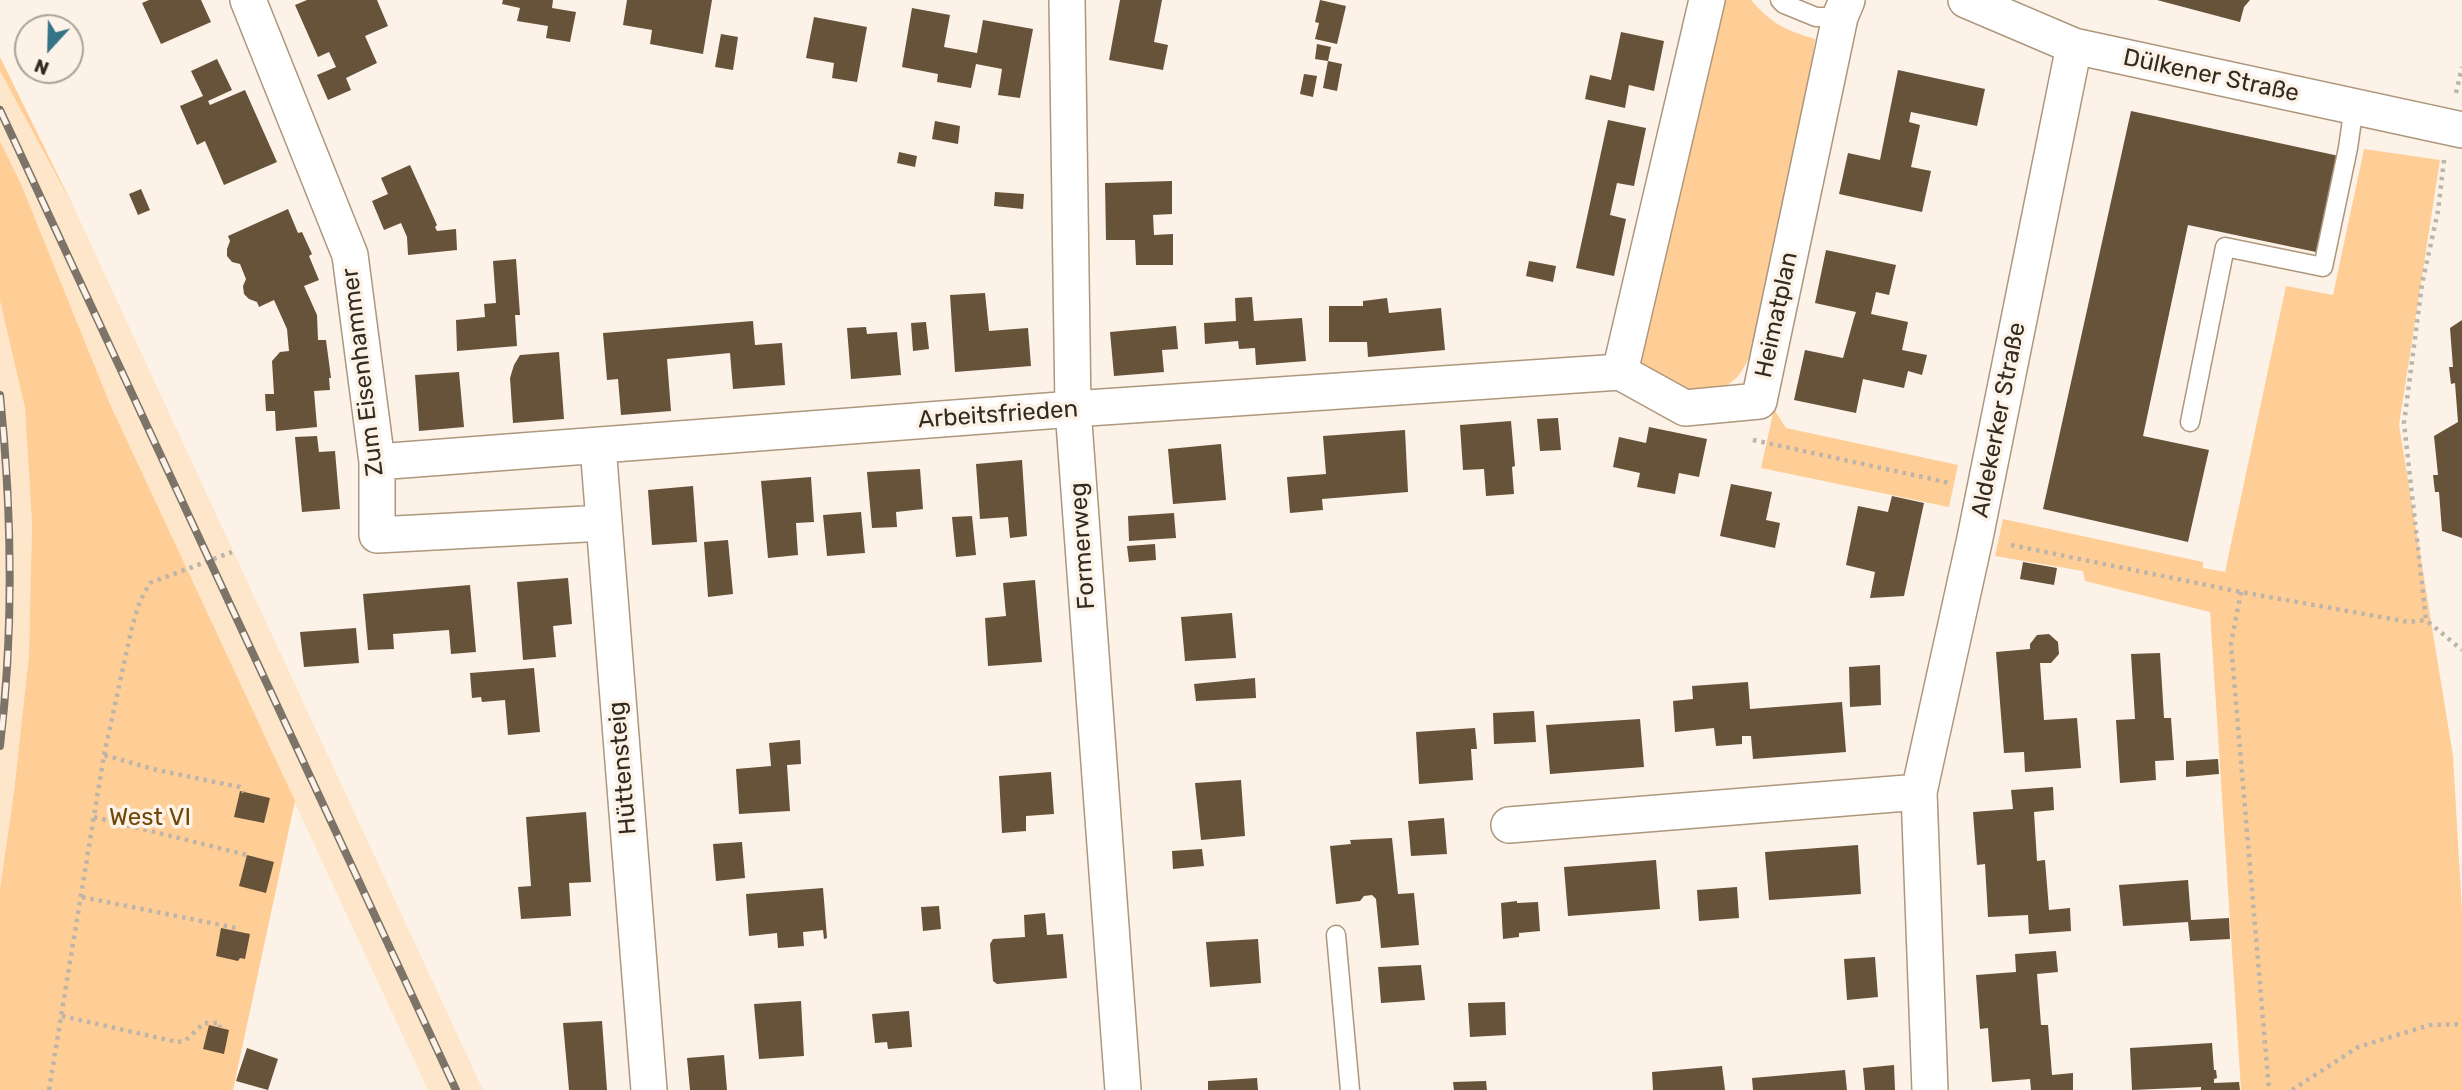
<!DOCTYPE html>
<html>
<head>
<meta charset="utf-8">
<style>
	body { margin:0 }
	#map { position:relative; width:2462px; height:1090px; overflow:hidden; background:#fcf2e7; font-family:Rubik,sans-serif }
	canvas { display:block }
	.north { position:absolute; left:14px; top:14px; width:70px; height:70px; box-sizing:border-box; background:#fcf2e7; border:2px solid #aca297; border-radius:50%; rotate:202deg; font-size:19px; font-weight:700; line-height:28px; text-align:center; color:#342b20 }
	.north::after { content:''; display:block; margin:auto; width:24px; height:32px; background:#337487; clip-path:polygon(50% 0,100% 100%,50% 72%,0 100%) }
</style>
</head>
<body>
<div id="map">
<canvas width="2462" height="1090"></canvas>
<div class="north">N</div>
</div>
<script>
const g = document.querySelector('canvas').getContext('2d');
g.lineJoin = 'round';
function fillPath(path, color) { g.fillStyle = color; g.fill(path, 'evenodd'); }
function trace(path, color, width, dash) { g.strokeStyle = color; g.lineWidth = width; g.lineCap = dash ? 'butt' : 'round'; g.setLineDash(dash || []); g.stroke(path); }
function drawText(font, color, halo, rows, align = 'center') {
  g.font = font + ' Rubik,sans-serif'; g.lineWidth = 7; g.setLineDash([]); g.textBaseline = 'middle'; g.strokeStyle = halo; g.fillStyle = color; for (const [text, x, y, turn = 0] of rows) {
    g.save(); g.translate(x, y); g.rotate((+turn || 0) * Math.PI / 180); g.textAlign = isNaN(turn) ? turn : align; if (halo) g.strokeText(text, 0, 0); g.fillText(text, 0, 0); g.restore();
  }
}
const built = new Path2D(`
	M0 71 75 210 483 1090H428L110 404 21 184 0 141Z
	M0 301 25 408 32 523 29 655 14 792 0 889Z`);
const green = new Path2D(`
	M1719 0H1751C1772 24 1785 30 1815 39L1807 96 1752 352C1748 359 1744 369 1738 376 1712 405 1676 387 1647 375L1641 362 1642 345Z
	M0 57 75 210 0 71Z
	M0 141 21 184 110 404 295 801 233 1090H0V889L14 792 29 655 32 523 25 408 0 301Z
	M2364 149 2440 160 2399 425 2453 756 2462 912V1090H2241L2210 612 2085 581 2083 571 1995 556 2003 519 2203 562V568L2225 572 2286 286 2333 295Z
	M1774 409 1786 428 1958 465 1949 507 1761 468Z`);
const building = new Path2D(`
	M149 0H201L211 22 161 44 142 3Z
	M307 0H377L388 26 365 36 377 63 346 78 351 90 328 100 317 75 336 67 329 52 318 57 295 5Z
	M503 0H553L552 8 576 12 570 42 546 38 548 26 517 21 520 8 502 4Z
	M627 0H712L703 54 650 44 652 30 623 25Z
	M1120 0H1162L1154 42 1168 45 1163 70 1109 60Z
	M1320 0 1346 6 1337 44 1315 39 1319 23 1315 22Z
	M2157 0H2250L2244 7 2240 22Z
	M912 8 950 15 944 47 977 53 983 20 1033 29 1020 98 998 95 1002 69 976 64 971 88 937 82 938 74 902 67Z
	M814 17 867 27 857 82 832 78 834 63 806 58Z
	M1621 32 1664 41 1654 91 1629 85 1625 108 1585 99 1590 75 1611 80Z
	M721 34 738 37 733 70 715 67Z
	M1317 44 1331 47 1328 61 1342 64 1337 91 1323 88 1328 61 1315 59Z
	M217 59 232 90 208 101 210 105 245 90 277 162 224 185 205 141 197 145 180 106 203 96 191 71Z
	M1898 70 1985 89 1977 126 1911 112 1909 122 1920 125 1911 167 1931 171 1922 212 1839 194 1848 153 1880 160Z
	M1304 74 1317 76 1313 97 1300 94Z
	M2131 111 2339 156 2316 252 2188 225 2143 436 2209 450 2188 542 2043 509Z
	M1608 120 1646 128 1634 186 1617 183 1610 215 1626 219 1614 276 1576 268Z
	M935 121 960 126 958 144 932 139Z
	M899 152 917 156 915 167 897 163Z
	M410 165 437 225 435 227 437 231 456 229 457 250 408 255 407 237 401 223 384 230 372 201 388 194 381 178Z
	M1172 181V214L1153 215 1154 235 1173 234V265H1136L1135 240H1106L1105 183Z
	M141 189 150 210 138 215 129 194Z
	M995 192 1024 194 1023 209 994 206Z
	M288 209 298 233 302 232 312 254 309 256 319 280 304 286 317 315 318 340H326L331 378H329L330 390 314 391 317 427 276 431 275 411H266L265 394H274L272 361 280 352 289 351 287 329 274 300 259 307 257 302 249 299 244 294 243 286 246 279 240 264 232 262 227 256V249L230 241 228 236Z
	M1826 250 1896 265 1889 295 1876 292 1871 314 1908 322 1902 350 1927 355 1922 375 1908 371 1904 388 1863 379 1856 413 1794 400 1805 350 1843 358 1854 318 1856 312 1815 303Z
	M516 259 520 315H515L517 346 457 351 456 320 485 317 484 304 496 303 493 261Z
	M1529 261 1556 266 1553 282 1526 276Z
	M985 293 989 331 1028 328 1031 366 955 372 950 295Z
	M1252 297 1254 321 1302 318 1306 361 1256 365 1255 348 1239 349 1238 341 1205 344 1204 323 1236 321 1235 298Z
	M1387 298 1389 313 1441 308 1445 350 1368 357 1367 342H1329V306H1363V301Z
	M2462 320V538L2442 531 2439 492H2435L2433 475H2438L2434 436 2458 422 2455 383 2451 384 2449 367H2453L2450 328Z
	M753 321 755 345 782 343 785 385 733 389 730 353 667 359 671 411 621 415 618 379 607 380 603 333Z
	M926 322 929 349 913 351 911 323Z
	M1176 326 1178 349 1162 350 1164 372 1114 376 1110 332Z
	M866 327 867 334 897 332 901 375 851 379 847 328Z
	M559 352 564 419 513 423 510 378 514 365 520 355Z
	M459 372 464 427 419 431 415 375Z
	M1558 418 1561 450 1540 451 1537 419Z
	M1511 421 1515 466 1512 467 1514 494 1486 496 1484 469 1463 470 1460 425Z
	M1649 427 1707 439 1699 477 1679 473 1675 494 1637 487 1640 473 1613 467 1619 437 1646 443Z
	M1405 430 1408 492 1322 499 1323 510 1290 513 1287 477 1326 474 1323 436Z
	M317 436 319 452 335 451 340 509 302 512 295 437Z
	M1221 444 1226 500 1173 504 1168 449Z
	M1022 460 1027 536 1010 538 1008 517 980 519 976 464Z
	M920 469 923 509 896 512 897 527 872 528 867 472Z
	M811 477 814 522 796 523 798 555 768 558 761 481Z
	M1731 484 1772 492 1766 520 1780 523 1775 548 1720 536Z
	M693 486 697 542 652 545 648 490Z
	M1892 496 1924 503 1904 596 1870 598 1875 572 1846 565 1852 535 1858 506 1888 512Z
	M861 512 865 553 827 556 823 515Z
	M1174 513 1176 538 1129 541 1128 516Z
	M972 516 976 555 956 557 952 517Z
	M728 540 733 594 708 597 704 542Z
	M1155 544 1156 560 1129 562 1127 546Z
	M2023 562 2057 568 2054 585 2020 579Z
	M568 578 572 624 553 626 556 657 523 660 517 582Z
	M1035 580 1042 662 988 666 985 618 1006 616 1003 583Z
	M470 585 476 652 451 654 449 630 393 634 394 649 368 650 363 594Z
	M1232 613 1236 658 1185 661 1181 617Z
	M356 628 359 663 304 667 300 632Z
	M2049 634 2058 642 2059 654 2051 663H2040L2044 720 2077 718 2081 768 2025 772 2024 752 2004 753 1996 652 2030 649V644L2037 635Z
	M2160 653 2164 718H2171L2174 760 2155 761 2156 780 2120 783 2116 720 2135 719 2131 654Z
	M1880 665 1881 705 1850 707 1849 667Z
	M534 668 540 732 508 735 505 700 482 702 481 697 472 698 470 673Z
	M1255 678 1256 698 1196 701 1194 684Z
	M1748 682 1750 709 1842 702 1846 752 1753 759 1751 736H1742V744L1716 746 1714 728 1675 732 1673 701 1693 699 1692 686Z
	M1534 711 1536 742 1494 744 1493 713Z
	M1640 719 1644 767 1550 774 1546 725Z
	M1475 728 1477 749H1471L1473 780 1419 784 1416 732Z
	M800 740 801 764 787 765 790 811 739 814 736 769 771 766 769 743Z
	M2218 759 2219 774 2186 777V761Z
	M1051 772 1054 814 1026 816V831L1002 833 999 776Z
	M1241 780 1245 836 1201 840 1195 783Z
	M2053 787 2054 810 2034 812 2037 861 2045 860 2049 910 2070 908 2071 931 2029 934 2028 915 1988 917 1985 864 1977 865 1973 812 2013 809 2011 790Z
	M240 791 270 798 264 823 234 817Z
	M586 812 591 882 569 883 571 916 521 919 518 887 531 886 526 817Z
	M1444 818 1447 854 1411 856 1408 821Z
	M1392 838 1398 894 1414 893 1419 945 1381 948 1376 899 1372 895 1364 896 1360 901 1336 904 1330 846 1351 844 1350 840Z
	M742 842 745 878 716 881 713 844Z
	M1858 845 1861 894 1769 900 1765 852Z
	M1202 849 1204 866 1173 869 1172 851Z
	M247 855 274 862 266 893 239 886Z
	M1656 860 1660 909 1568 916 1564 867Z
	M2188 880 2191 920 2229 918 2230 939 2190 941 2188 922 2123 926 2119 885Z
	M1737 887 1739 918 1699 921 1697 890Z
	M823 888 827 938 824 939 823 930 803 932 804 946 778 948 777 933 749 936 746 894Z
	M1517 901V903L1538 902 1540 931 1519 933V937L1503 939 1501 903Z
	M939 906 941 929 923 931 921 907Z
	M1045 913 1047 935 1063 934 1067 978 997 984 993 981 990 944 993 939 1025 937 1024 915Z
	M221 928 250 934 245 959 240 958 238 961 216 956Z
	M1258 939 1261 983 1210 987 1206 942Z
	M2056 951 2058 972 2037 974 2041 1025H2048L2052 1075 2073 1073V1090H2031L2030 1079 1992 1082 1988 1028 1980 1029 1976 975 2016 972 2015 954Z
	M1875 957 1878 997 1847 1000 1844 959Z
	M1421 965 1425 1000 1381 1003 1378 967Z
	M801 1001 804 1056 759 1059 754 1004Z
	M1505 1002 1506 1035 1470 1037 1468 1003Z
	M909 1011 912 1047 888 1049 887 1042 875 1043 872 1014Z
	M602 1021 607 1090H569L563 1023Z
	M209 1025 229 1030 224 1054 203 1049Z
	M2212 1043 2214 1070H2216L2217 1078 2214 1079V1083L2239 1082 2240 1090H2201V1087L2132 1090 2130 1048Z
	M247 1048 278 1059 268 1090 236 1081Z
	M724 1055 727 1090H690L687 1058Z
	M1894 1065 1895 1090H1865L1863 1068Z
	M1722 1066 1725 1090H1653L1652 1072Z
	M1845 1070 1847 1090H1753L1752 1078Z
	M1257 1078 1258 1090H1208V1081Z
	M1486 1081 1487 1090H1454L1453 1082Z`);
const path = new Path2D(`
	M2456 93 2462 67
	M2444 160 2438 211 2422 284 2404 423 2426 620 2462 650
	M1753 440 1950 483
	M2011 545 2241 592 2409 622 2426 620
	M2241 592 2231 644 2269 1090
	M104 755 132 627 140 601 150 583 232 552
	M94 817 247 855
	M82 897 236 928 235 931
	M62 1016 177 1042 185 1041 204 1023H220V1027
	M49 1090 104 755 157 770 240 787 244 792
	M2292 1090 2358 1047 2430 1025 2462 1024`);
const service = new Path2D(`
	M1780 0 1784 4 1816 17H1840
	M2190 422 2225 247 2323 267 2348 148 2354 106
	M1336 935 1350 1090`);
const minor = new Path2D(`
	M248 0 350 255 377 462V535L604 523
	M1067 0 1073 409 1123 1090
	M1707 0 1620 372 1685 408 1759 401 1840 17 1847 0
	M1966 0 2074 46 2462 130
	M598 446 649 1090
	M377 462 1073 409 1620 372
	M1509 825 1919 792
	M1930 1090 1919 792 1975 538 2074 46`);
const rail = new Path2D(`
	M0 110 456 1090
	M0 395C12 512 14 629 0 746`);
const streetNames = [
	["Dülkener Straße",2211,76,12],
	["Heimatplan",1777,315,-78],
	["Zum Eisenhammer",363,372,-97],
	["Arbeitsfrieden",998,415,-4],
	["Aldekerker Straße",1999,420,-79],
	["Formerweg",1083,546,-94],
	["Hüttensteig",623,768,-95]
];
const parkNames = [
	["West VI",150,818]
];
fillPath(built, '#fee6cb');
fillPath(green, '#fece96');
fillPath(building, '#67523a');
trace(service, '#ae977c', 21);
trace(minor, '#ae977c', 38);
trace(path, '#beb5aa', 4.5, [3.5, 5]);
trace(service, '#fff', 18);
trace(minor, '#fff', 35);
trace(rail, '#7d7469', 8);
trace(rail, '#fcf2e7', 5, [16]);
drawText('24px', '#342b20', '#fcf2e7', streetNames);
drawText('24px', '#6f4707', '#fcf2e7', parkNames);
</script>
</body>
</html>
